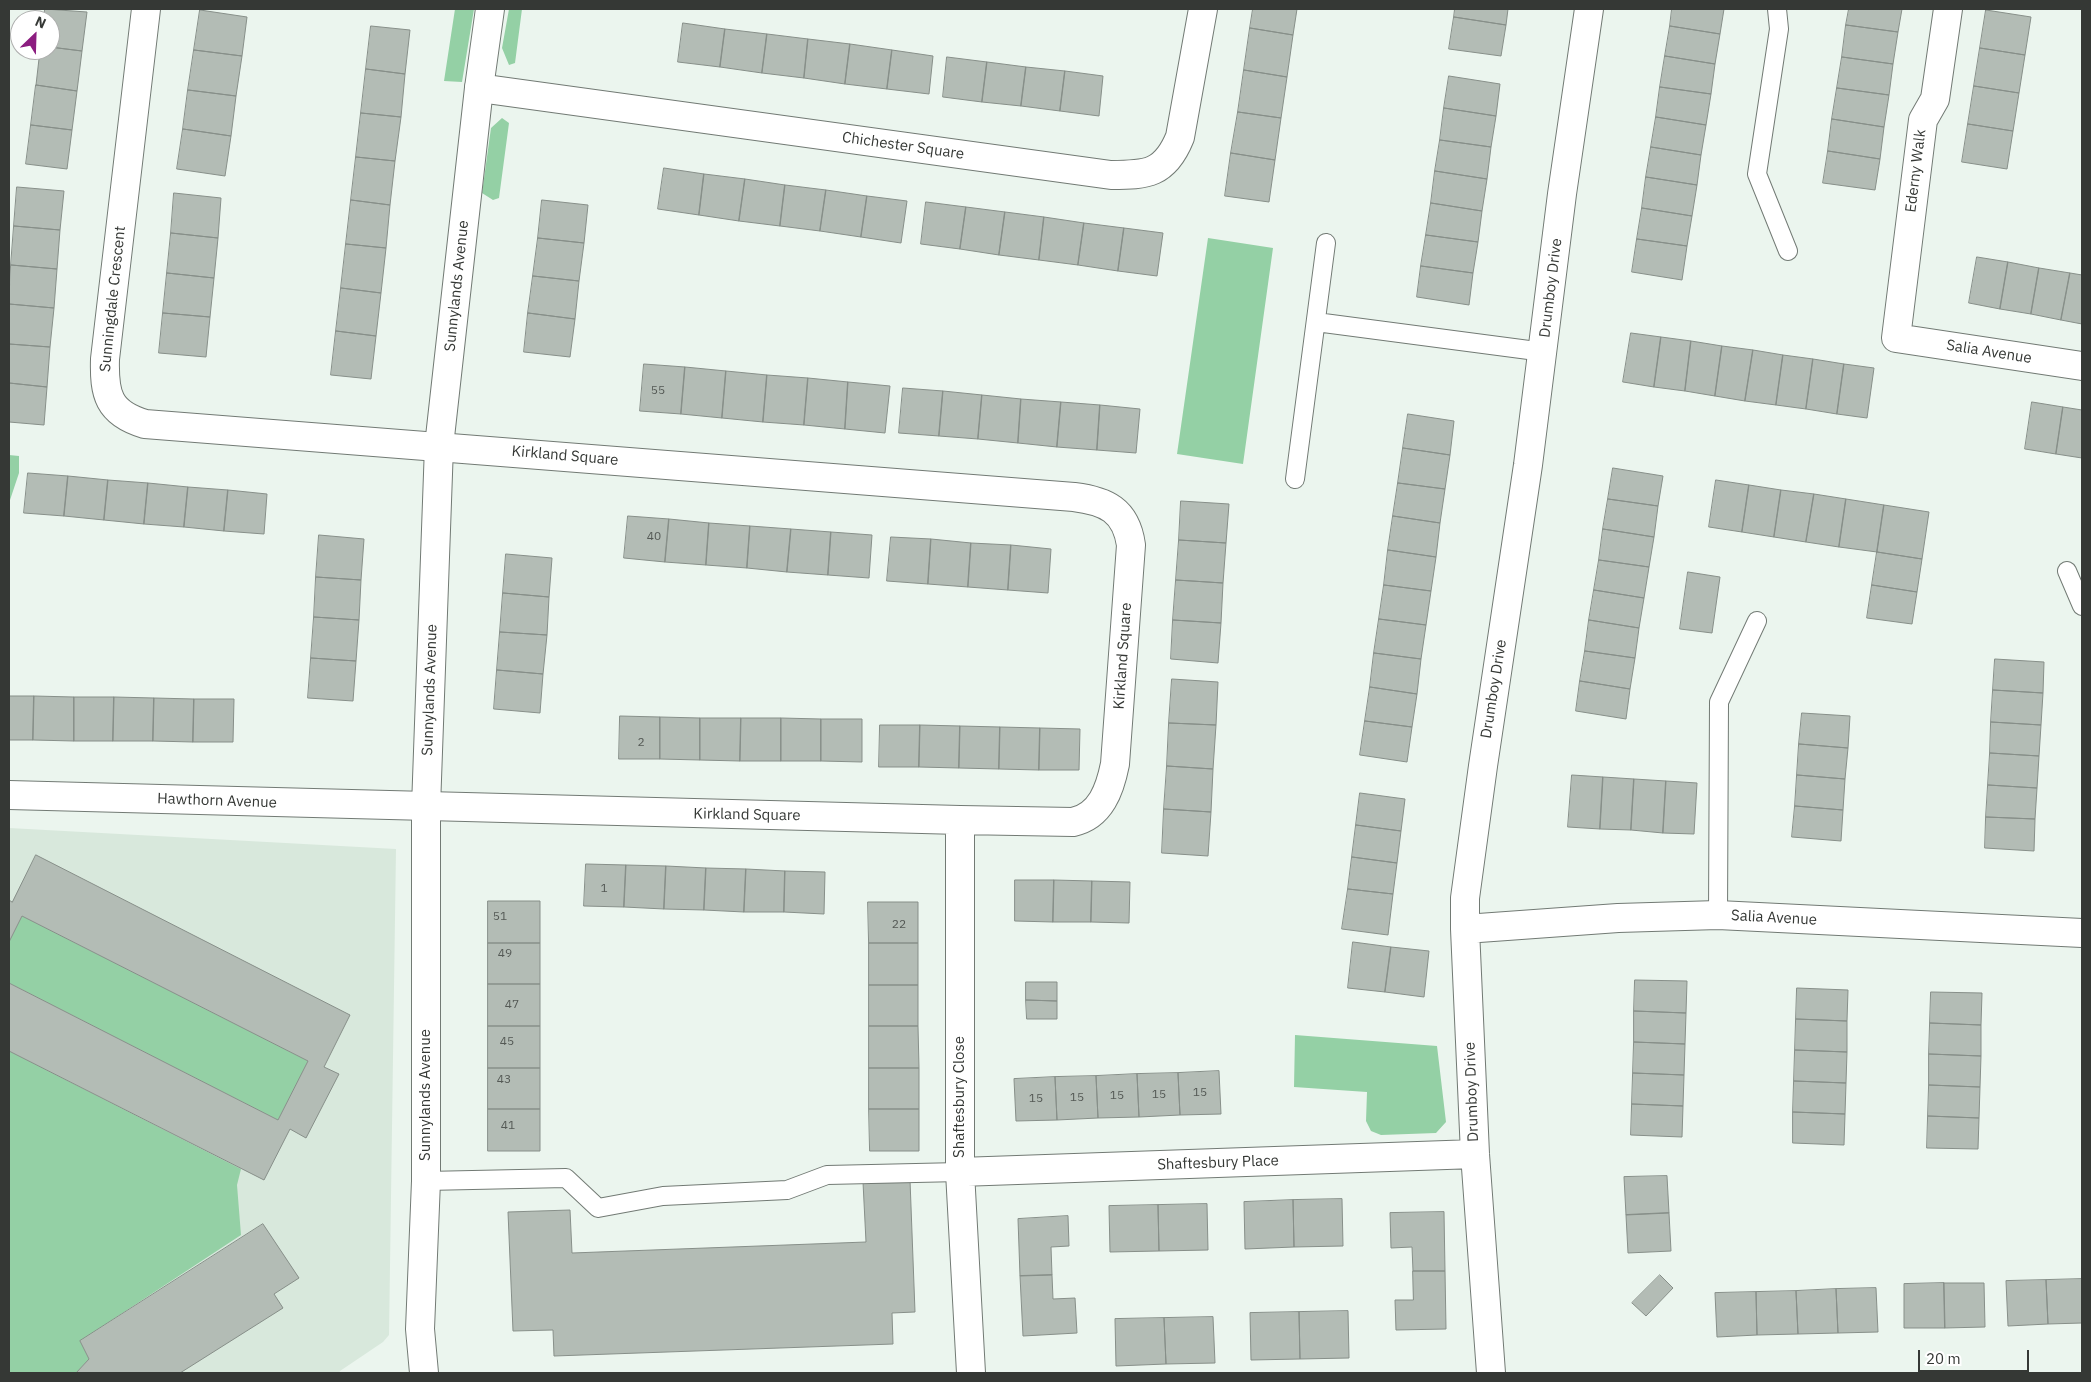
<!DOCTYPE html>
<html>
<head>
<meta charset="utf-8">
<style>
	body { margin:0 }
	#map { position:relative; width:2091px; height:1382px; overflow:hidden; background:#ebf5ee; font-family:"IBM Plex Sans",sans-serif }
	canvas { display:block }
	.frame { position:absolute; inset:0; border:10px solid #353835; pointer-events:none }
	.north { position:absolute; left:10px; top:10px; width:50px; height:50px; box-sizing:border-box; background:#fff; border:1px solid #aeafae; border-radius:50%; rotate:24deg; font-size:14px; font-weight:700; line-height:20px; text-align:center; color:#353835 }
	.north::after { content:''; display:block; margin:auto; width:18px; height:22px; background:#8c1d80; clip-path:polygon(50% 0,100% 100%,50% 72%,0 100%) }
	.scale { position:absolute; left:1918px; top:1350px; width:111px; height:22px; box-sizing:border-box; border:2px solid #353835; border-top:0; padding-left:6px; font-size:15px; line-height:18px; white-space:nowrap; color:#353835; -webkit-text-stroke:4px #fff; paint-order:stroke }
</style>
</head>
<body>
<div id="map">
<canvas width="2091" height="1382"></canvas>
<div class="frame"></div>
<div class="north">N</div>
<div class="scale">20 m</div>
</div>
<script>
const g = document.querySelector('canvas').getContext('2d');
g.lineJoin = 'round';
function fillPath(path, color) { g.fillStyle = color; g.fill(path, 'evenodd'); }
function trace(path, color, width, dash) { g.strokeStyle = color; g.lineWidth = width; g.lineCap = dash ? 'butt' : 'round'; g.setLineDash(dash || []); g.stroke(path); }
function drawText(font, color, halo, rows, align = 'center') {
  g.font = font + ' "IBM Plex Sans",sans-serif'; g.lineWidth = 4; g.setLineDash([]); g.textBaseline = 'middle'; g.strokeStyle = halo; g.fillStyle = color; for (const [text, x, y, turn = 0] of rows) {
    g.save(); g.translate(x, y); g.rotate((+turn || 0) * Math.PI / 180); g.textAlign = isNaN(turn) ? turn : align; if (halo) g.strokeText(text, 0, 0); g.fillText(text, 0, 0); g.restore();
  }
}
const built = new Path2D(`
	M9 828 396 849 389 1335 383 1342 340 1371 339 1373H9Z`);
const green = new Path2D(`
	M455 9H474L462 82 444 81Z
	M509 9H522L515 63 509 65 502 48Z
	M502 118 509 123 499 198 493 200 482 193 491 128Z
	M1208 238 1273 248 1243 464 1177 454Z
	M9 455 19 456V473L9 503Z
	M22 916 308 1061 278 1120 9 983V942Z
	M1295 1035 1437 1046 1446 1122 1436 1133 1381 1135 1371 1131 1366 1121 1367 1092 1294 1087Z
	M9 1051 241 1169 237 1185 241 1235 80 1341 89 1359 76 1373H9Z`);
const building = new Path2D(`
	M45 9 87 12 82 51 50 47V20H44Z
	M1253 9H1297L1293 35 1250 28Z
	M1455 9H1508L1506 25 1454 17Z
	M1672 9H1724L1720 34 1670 26Z
	M1849 9H1902L1898 32 1846 25Z
	M200 10 247 17 242 56 194 50Z
	M1986 10 2031 17 2025 55 1980 48Z
	M1454 17 1506 25 1501 56 1449 49Z
	M683 23 725 29 720 67 678 62Z
	M1846 25 1898 32 1893 64 1842 57Z
	M371 26 410 30 405 74 366 69Z
	M1670 26 1720 34 1715 64 1665 56Z
	M1250 28 1293 35 1287 77 1244 70Z
	M725 29 767 34 762 73 720 67Z
	M767 34 808 39 804 78 762 73Z
	M808 39 850 44 845 84 804 78Z
	M850 44 892 50 887 89 845 84Z
	M50 47 82 51 77 91 36 85 40 50H50Z
	M1980 48 2025 55 2019 93 1974 86Z
	M194 50 242 56 236 96 188 90Z
	M892 50 933 56 929 94 887 89Z
	M1665 56 1715 64 1711 94 1660 87Z
	M947 57 987 62 982 102 943 97Z
	M1842 57 1893 64 1889 95 1837 88Z
	M987 62 1026 67 1021 106 982 102Z
	M1026 67 1065 71 1060 111 1021 106Z
	M366 69 405 74 401 117 361 113Z
	M1244 70 1287 77 1281 118 1238 112Z
	M1065 71 1103 76 1099 116 1060 111Z
	M1449 76 1500 84 1496 116 1444 108Z
	M36 85 77 91 72 130 31 125Z
	M1974 86 2019 93 2013 131 1968 124Z
	M1660 87 1711 94 1706 125 1656 117Z
	M1837 88 1889 95 1884 127 1832 119Z
	M188 90 236 96 231 136 183 129Z
	M1444 108 1496 116 1491 147 1440 140Z
	M1238 112 1281 118 1275 160 1231 153Z
	M361 113 401 117 395 161 356 157Z
	M1656 117 1706 125 1701 155 1651 147Z
	M1832 119 1884 127 1880 159 1828 151Z
	M1968 124 2013 131 2007 169 1962 162Z
	M31 125 72 130 67 169 26 164Z
	M183 129 231 136 225 176 177 169Z
	M1440 140 1491 147 1487 179 1435 171Z
	M1651 147 1701 155 1697 185 1646 177Z
	M1828 151 1880 159 1875 190 1823 183Z
	M1231 153 1275 160 1269 202 1225 196Z
	M356 157 395 161 390 205 351 200Z
	M664 168 704 174 699 215 658 209Z
	M1435 171 1487 179 1482 211 1431 203Z
	M704 174 745 179 739 221 699 215Z
	M1646 177 1697 185 1692 216 1642 208Z
	M745 179 785 185 780 226 739 221Z
	M785 185 826 190 820 231 780 226Z
	M17 187 64 191 60 230 14 226Z
	M826 190 867 196 861 237 820 231Z
	M174 193 221 198 218 238 171 233Z
	M867 196 907 201 901 243 861 237Z
	M351 200 390 205 386 248 346 244Z
	M542 200 588 205 584 243 538 238Z
	M926 202 966 207 960 249 921 244Z
	M1431 203 1482 211 1478 242 1426 235Z
	M966 207 1005 212 999 255 960 249Z
	M1642 208 1692 216 1687 246 1637 239Z
	M1005 212 1044 217 1039 260 999 255Z
	M1044 217 1084 223 1078 265 1039 260Z
	M1084 223 1124 228 1118 271 1078 265Z
	M14 226 60 230 57 269 11 265Z
	M1124 228 1163 233 1157 276 1118 271Z
	M171 233 218 238 214 278 167 273Z
	M1426 235 1478 242 1473 273 1421 266Z
	M538 238 584 243 579 281 533 276Z
	M1637 239 1687 246 1682 280 1632 272Z
	M346 244 386 248 381 293 341 288Z
	M1977 257 2008 262 2000 309 1969 303Z
	M2008 262 2039 268 2031 314 2000 309Z
	M11 265 57 269 54 308 9 304Z
	M1421 266 1473 273 1469 305 1417 297Z
	M2039 268 2070 273 2061 320 2031 314Z
	M167 273 214 278 210 317 163 313Z
	M2070 273 2082 275V324L2061 320Z
	M533 276 579 281 575 319 528 313Z
	M341 288 381 293 376 336 336 331Z
	M9 304 54 308 50 347 9 344Z
	M163 313 210 317 206 357 159 353Z
	M528 313 575 319 570 357 524 352Z
	M336 331 376 336 371 379 331 375Z
	M1631 333 1661 337 1654 387 1623 382Z
	M1661 337 1691 341 1685 391 1654 387Z
	M1691 341 1722 346 1715 396 1685 391Z
	M9 344 50 347 47 387 9 383Z
	M1722 346 1753 350 1745 401 1715 396Z
	M1753 350 1783 355 1776 405 1745 401Z
	M1783 355 1813 359 1806 409 1776 405Z
	M1813 359 1844 364 1837 414 1806 409Z
	M644 364 685 367 681 414 640 411Z
	M1844 364 1874 368 1867 418 1837 414Z
	M685 367 726 371 722 418 681 414Z
	M726 371 767 375 763 422 722 418Z
	M767 375 808 378 804 425 763 422Z
	M808 378 848 382 845 429 804 425Z
	M848 382 890 386 885 433 845 429Z
	M9 383 47 387 44 425 9 422Z
	M903 388 943 391 939 436 899 433Z
	M943 391 982 395 978 439 939 436Z
	M982 395 1021 399 1018 443 978 439Z
	M1021 399 1061 402 1057 447 1018 443Z
	M1061 402 1100 405 1097 450 1057 447Z
	M2032 402 2063 407 2056 454 2025 449Z
	M1100 405 1140 409 1136 453 1097 450Z
	M2063 407 2082 410V458L2056 454Z
	M1408 414 1454 421 1450 455 1403 448Z
	M1403 448 1450 455 1445 489 1398 483Z
	M1613 468 1663 476 1658 506 1608 499Z
	M28 473 68 476 64 516 24 513Z
	M68 476 108 480 104 520 64 516Z
	M108 480 148 483 144 524 104 520Z
	M1716 480 1749 485 1742 532 1709 527Z
	M148 483 188 487 184 527 144 524Z
	M1398 483 1445 489 1440 523 1393 516Z
	M1749 485 1781 490 1774 537 1742 532Z
	M188 487 228 490 224 531 184 527Z
	M228 490 267 494 264 534 224 531Z
	M1781 490 1814 494 1806 542 1774 537Z
	M1814 494 1846 499 1839 547 1806 542Z
	M1608 499 1658 506 1654 537 1603 529Z
	M1846 499 1884 505 1877 552 1839 547Z
	M1181 501 1229 504 1226 543 1179 540Z
	M1884 505 1929 512 1922 559 1877 552Z
	M628 516 669 519 665 562 624 558Z
	M1393 516 1440 523 1436 557 1388 550Z
	M669 519 709 523 706 565 665 562Z
	M709 523 750 526 747 568 706 565Z
	M750 526 791 529 787 572 747 568Z
	M791 529 831 532 828 575 787 572Z
	M1603 529 1654 537 1649 567 1599 560Z
	M831 532 872 535 869 578 828 575Z
	M319 535 364 539 361 580 316 577Z
	M891 537 931 539 928 584 887 581Z
	M931 539 971 543 968 587 928 584Z
	M1179 540 1226 543 1223 583 1176 580Z
	M971 543 1011 545 1008 590 968 587Z
	M1011 545 1051 549 1048 593 1008 590Z
	M1388 550 1436 557 1431 591 1384 585Z
	M1877 552 1922 559 1917 592 1872 585Z
	M506 554 552 558 549 597 503 593Z
	M1599 560 1649 567 1644 598 1594 590Z
	M1688 572 1720 577 1712 633 1680 629Z
	M316 577 361 580 359 620 314 617Z
	M1176 580 1223 583 1221 623 1173 620Z
	M1384 585 1431 591 1426 625 1379 619Z
	M1872 585 1917 592 1912 624 1867 618Z
	M1594 590 1644 598 1639 628 1589 620Z
	M503 593 549 597 547 635 500 632Z
	M314 617 359 620 356 661 311 658Z
	M1379 619 1426 625 1421 659 1374 653Z
	M1173 620 1221 623 1218 663 1171 659Z
	M1589 620 1639 628 1635 658 1585 651Z
	M500 632 547 635 543 674 497 670Z
	M1585 651 1635 658 1630 689 1580 681Z
	M1374 653 1421 659 1417 694 1370 687Z
	M311 658 356 661 353 701 308 698Z
	M1995 659 2044 662 2043 693 1993 690Z
	M497 670 543 674 540 713 494 709Z
	M1172 679 1218 682 1216 725 1169 723Z
	M1580 681 1630 689 1626 719 1576 711Z
	M1370 687 1417 694 1412 727 1365 721Z
	M1993 690 2043 693 2041 725 1991 722Z
	M9 696H34L33 740H9Z
	M34 696 74 697V741L33 740Z
	M74 697H114L113 741H74Z
	M114 697 154 698 153 741H113Z
	M154 698 194 699 193 742 153 741Z
	M194 699H234L233 742H193Z
	M1802 713 1850 716 1848 748 1799 744Z
	M620 716 660 717V759H619Z
	M660 717 700 718V760L660 759Z
	M700 718H741L740 761 700 760Z
	M741 718H781V761H740Z
	M781 718 821 719V761H781Z
	M821 719H862V762L821 761Z
	M1365 721 1412 727 1407 762 1360 755Z
	M1991 722 2041 725 2039 756 1990 753Z
	M1169 723 1216 725 1213 769 1167 766Z
	M880 725H920L919 767H879Z
	M920 725 960 726 959 768 919 767Z
	M960 726 1000 727 999 769 959 768Z
	M1000 727 1040 728 1039 770 999 769Z
	M1040 728 1080 729 1079 770H1039Z
	M1799 744 1848 748 1845 779 1797 775Z
	M1990 753 2039 756 2037 788 1988 785Z
	M1167 766 1213 769 1211 812 1164 809Z
	M1572 775 1603 777 1600 829 1568 827Z
	M1797 775 1845 779 1843 810 1795 806Z
	M1603 777 1634 779 1631 830 1600 829Z
	M1634 779 1666 781 1663 833 1631 830Z
	M1666 781 1697 783 1694 834 1663 833Z
	M1988 785 2037 788 2035 819 1986 817Z
	M1360 793 1405 799 1401 831 1356 825Z
	M1795 806 1843 810 1841 841 1792 837Z
	M1164 809 1211 812 1208 856 1162 853Z
	M1986 817 2035 819 2034 851 1985 848Z
	M1356 825 1401 831 1397 863 1352 857Z
	M36 855 350 1015 324 1067 339 1074 306 1138 290 1129 264 1180 9 1051V983L278 1120 308 1061 22 916 9 942V900L12 902Z
	M1352 857 1397 863 1393 894 1348 889Z
	M586 864 626 865 624 907 584 906Z
	M626 865 666 866 664 909 624 907Z
	M666 866 706 868 704 910 664 909Z
	M706 868 746 869 744 912 704 910Z
	M746 869 785 871 784 912H744Z
	M785 871 825 872 824 914 784 912Z
	M1015 880H1054L1053 922 1015 921Z
	M1054 880 1092 881 1091 922H1053Z
	M1092 881 1130 882 1129 923 1091 922Z
	M1348 889 1393 894 1388 935 1342 929Z
	M488 901H540V943H488Z
	M868 902H918V943H869Z
	M1353 942 1391 947 1385 992 1348 988Z
	M488 943H540V984H488Z
	M869 943H918V985H869Z
	M1391 947 1429 951 1424 997 1385 992Z
	M1635 980 1687 981 1686 1013 1634 1011Z
	M1026 982H1057V1001L1026 1000Z
	M488 984H540V1026H488Z
	M869 985H918V1026H869Z
	M1797 988 1848 990 1847 1021 1796 1019Z
	M1931 992 1982 993 1981 1025 1930 1023Z
	M1026 1000 1057 1001V1019H1027Z
	M1634 1011 1686 1013 1685 1044 1634 1042Z
	M1796 1019 1847 1021V1052L1795 1050Z
	M1930 1023 1981 1025V1056L1929 1054Z
	M488 1026H540V1068H488Z
	M869 1026H918L919 1068H869Z
	M1634 1042 1685 1044 1684 1075 1633 1073Z
	M1795 1050 1847 1052 1846 1083 1794 1081Z
	M1929 1054 1981 1056 1980 1087 1929 1085Z
	M488 1068H540V1109H488Z
	M869 1068H919V1109H869Z
	M1219 1071 1221 1114 1180 1115 1178 1073Z
	M1178 1073 1180 1115 1139 1117 1137 1074Z
	M1633 1073 1684 1075 1683 1106 1632 1104Z
	M1137 1074 1139 1117 1098 1118 1096 1076Z
	M1096 1076 1098 1118 1057 1120 1055 1077Z
	M1055 1077 1057 1120 1016 1121 1014 1079Z
	M1794 1081 1846 1083 1845 1114 1793 1112Z
	M1929 1085 1980 1087 1979 1118 1928 1116Z
	M1632 1104 1683 1106 1682 1137 1631 1135Z
	M488 1109H540V1151H488Z
	M869 1109H919V1151H870Z
	M1793 1112 1845 1114 1844 1145 1793 1143Z
	M1928 1116 1979 1118 1978 1149 1927 1148Z
	M1667 1176 1669 1213 1626 1215 1624 1177Z
	M910 1180 915 1312 892 1313 893 1344 554 1356 553 1330 513 1331 508 1212 570 1210 572 1253 866 1242 863 1182Z
	M1342 1199 1343 1246 1294 1247 1293 1200Z
	M1293 1200 1294 1247 1245 1249 1244 1202Z
	M1207 1204 1208 1250 1159 1251 1158 1205Z
	M1158 1205 1159 1251 1110 1252 1109 1206Z
	M1444 1212 1445 1271H1413L1412 1247 1391 1248 1390 1213Z
	M1669 1213 1671 1251 1628 1253 1626 1215Z
	M1068 1216 1069 1246 1051 1247 1052 1275 1020 1276 1018 1219Z
	M263 1224 299 1278 274 1294 283 1308 180 1373H76L89 1359 80 1341Z
	M1413 1271H1445L1446 1329 1396 1330 1395 1300H1413Z
	M1052 1275 1053 1299 1075 1298 1077 1333 1023 1336 1020 1276Z
	M1660 1275 1673 1288 1646 1316 1632 1303Z
	M2082 1279V1323L2048 1324 2046 1280Z
	M2046 1280 2048 1324 2008 1326 2006 1281Z
	M1944 1283H1984L1985 1327 1945 1328Z
	M1944 1283 1945 1328H1904V1284Z
	M1876 1288 1878 1332 1838 1333 1836 1289Z
	M1836 1289 1838 1333 1798 1334 1796 1291Z
	M1796 1291 1798 1334 1757 1335 1756 1292Z
	M1756 1292 1757 1335 1717 1337 1715 1293Z
	M1348 1311 1349 1358 1300 1359 1299 1312Z
	M1299 1312 1300 1359 1251 1360 1250 1313Z
	M1213 1317 1215 1363 1166 1364 1164 1318Z
	M1164 1318 1166 1364 1116 1366 1115 1319Z`);
const lane = new Path2D(`
	M1777 9 1779 29 1757 174 1788 251
	M1316 322 1544 352
	M1295 479 1326 243
	M2067 571 2082 606
	M1718 915 1719 702 1757 621
	M426 1181 566 1178 598 1208 663 1196 787 1190 827 1175 960 1172`);
const street = new Path2D(`
	M1948 9 1935 99 1923 120 1896 338 2082 366
	M479 88 1111 175C1147 175 1165 174 1180 137L1203 9
	M9 795 960 820 1073 822C1101 816 1110 789 1115 764L1131 545C1126 510 1106 501 1074 497L145 424C108 413 104 394 105 359L146 9
	M960 820V1172L971 1373
	M1465 929 1618 918 1718 915 2082 933
	M960 1172 1475 1154
	M1491 1373 1475 1154 1465 929V898L1483 766 1528 465 1562 194 1589 9`);
const secondary = new Path2D(`
	M424 1373 420 1329 426 1181V807L439 446 479 88 490 9`);
const numberNames = [
	["55",658,391],
	["40",654,537],
	["2",641,743],
	["1",604,889],
	["51",500,917],
	["22",899,925],
	["49",505,954],
	["47",512,1005],
	["45",507,1042],
	["43",504,1080],
	["15",1200,1093],
	["15",1159,1095],
	["15",1117,1096],
	["15",1077,1098],
	["15",1036,1099],
	["41",508,1126]
];
const streetNames = [
	["Chichester Square",903,146,8],
	["Ederny Walk",1916,171,-83],
	["Sunnylands Avenue",457,286,-84],
	["Drumboy Drive",1551,288,-83],
	["Sunningdale Crescent",113,299,-84],
	["Salia Avenue",1989,352,9],
	["Kirkland Square",565,456,5],
	["Kirkland Square",1123,656,-86],
	["Drumboy Drive",1494,689,-81],
	["Sunnylands Avenue",430,690,-88],
	["Hawthorn Avenue",217,801,2],
	["Kirkland Square",747,815,1],
	["Salia Avenue",1774,918,3],
	["Drumboy Drive",1472,1092,-92],
	["Sunnylands Avenue",426,1095,-90],
	["Shaftesbury Close",960,1097,-90],
	["Shaftesbury Place",1218,1163,-2]
];
fillPath(built, '#d8e8dc');
fillPath(green, '#94d0a5');
fillPath(building, '#b3bcb5');
trace(building, '#878f89', 1);
trace(lane, '#727a74', 20);
trace(street, '#727a74', 30);
trace(secondary, '#727a74', 30);
trace(lane, '#fff', 18);
trace(street, '#fff', 28);
trace(secondary, '#fff', 28);
drawText('12px', '#545955', null, numberNames);
drawText('15px', '#353835', '#fff', streetNames);
</script>
</body>
</html>
